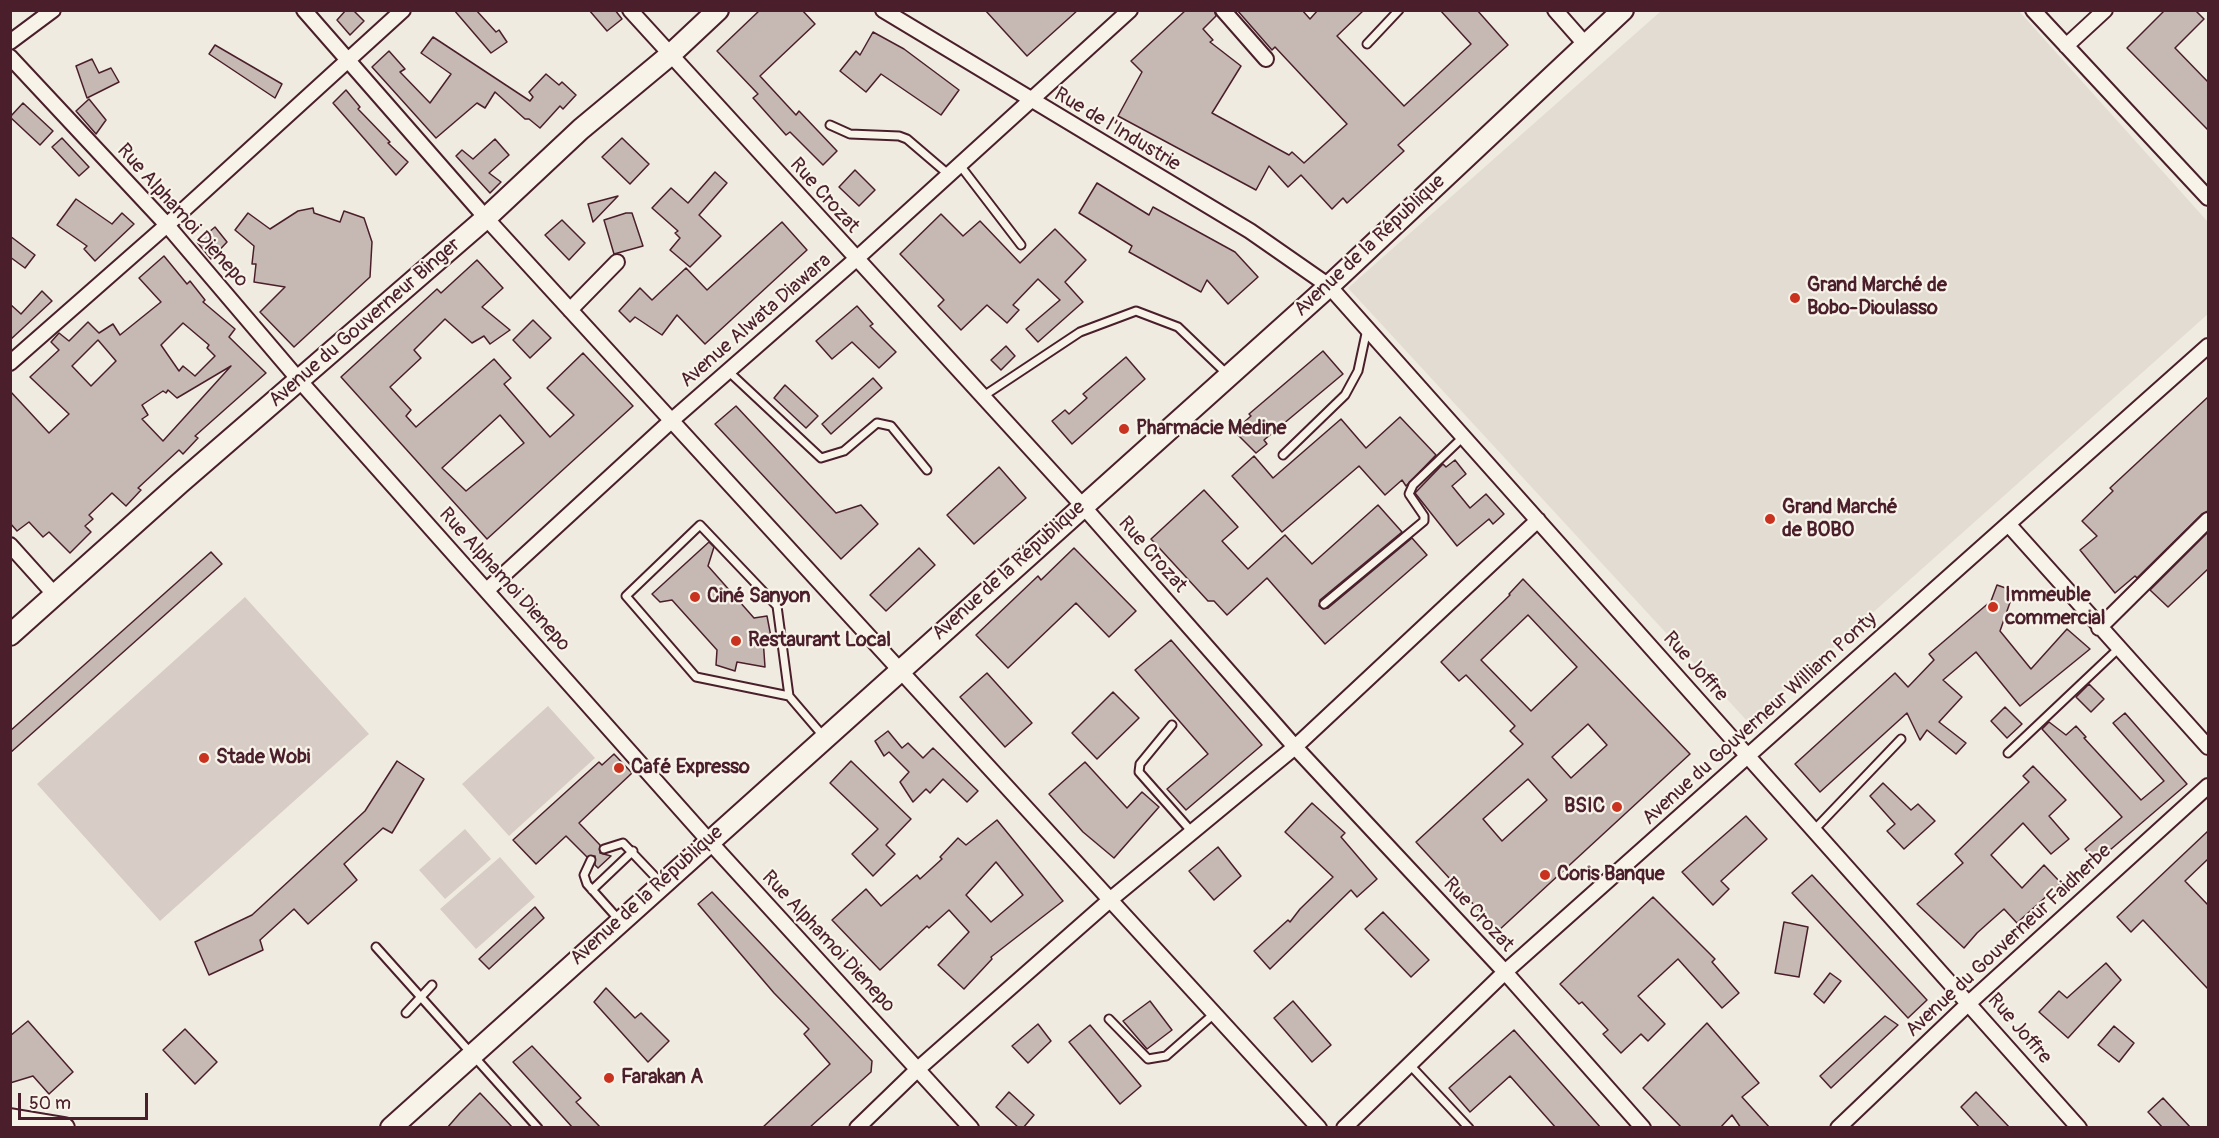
<!DOCTYPE html>
<html>
<head>
<meta charset="utf-8">
<style>
	body { margin:0 }
	#map { position:relative; width:2219px; height:1138px; overflow:hidden; background:#f0ebe0; font-family:Pangolin,sans-serif }
	canvas { display:block }
	.frame { position:absolute; inset:0; border:12px solid #4a1f2b; pointer-events:none }
	.scale { position:absolute; left:18px; top:1093px; width:130px; height:27px; box-sizing:border-box; border:3px solid #4a1f2b; border-top:0; padding-left:8px; font-size:18px; line-height:21px; white-space:nowrap; color:#4a1f2b; -webkit-text-stroke:4px #f7f3e8; paint-order:stroke }
</style>
</head>
<body>
<div id="map">
<canvas width="2219" height="1138"></canvas>
<div class="frame"></div>
<div class="scale">50 m</div>
</div>
<script>
const g = document.querySelector('canvas').getContext('2d');
g.lineJoin = 'round';
function fillPath(path, color) { g.fillStyle = color; g.fill(path, 'evenodd'); }
function trace(path, color, width, dash) { g.strokeStyle = color; g.lineWidth = width; g.lineCap = dash ? 'butt' : 'round'; g.setLineDash(dash || []); g.stroke(path); }
function drawText(font, color, halo, rows, align = 'center') {
  g.font = font + ' Pangolin,sans-serif'; g.lineWidth = 4.5; g.setLineDash([]); g.textBaseline = 'middle'; g.strokeStyle = halo; g.fillStyle = color; for (const [text, x, y, turn = 0] of rows) {
    g.save(); g.translate(x, y); g.rotate((+turn || 0) * Math.PI / 180); g.textAlign = isNaN(turn) ? turn : align; if (halo) g.strokeText(text, 0, 0); g.fillText(text, 0, 0); g.restore();
  }
}
const built = new Path2D(`
	M1661 11H2019L2208 222V314L1749 723 1348 288Z`);
const green = new Path2D(`
	M245 597 369 734 160 921 37 784Z
	M548 706 595 758 509 836 462 784Z
	M465 829 491 859 445 899 419 870Z
	M500 857 535 897 476 949 440 909Z`);
const building = new Path2D(`
	M346 10H353L364 21 350 35 337 20Z
	M454 10H476L496 32 499 30 507 42 491 53Z
	M589 10H615L622 19 607 31Z
	M760 10H802L815 24 760 76 796 115 799 111 837 151 823 165 790 132 786 135 753 98 758 94 717 51Z
	M985 10H1078L1027 56Z
	M1186 10H1214L1216 16 1203 29 1213 40 1210 42 1241 66 1212 113 1289 155 1292 152 1304 163 1347 124 1275 47 1272 50 1237 10H1302L1310 19 1318 10H1364L1337 36 1404 106 1471 44 1440 10H1477L1508 45 1398 145 1404 151 1347 203 1343 198 1332 209 1301 175 1288 187 1269 166 1256 190 1118 116 1142 72 1131 61Z
	M2165 10H2195L2204 19 2175 48 2208 82V130L2127 48Z
	M873 32 904 49 959 90 941 115 881 74 866 92 840 71 856 51 860 55Z
	M433 37 530 101 533 97 529 92 546 74 559 85 562 82 576 95 563 109 560 106 540 128 529 119H525L495 92 485 108 477 103 436 138 372 67 389 51 405 69 400 72 430 103 451 74 421 53Z
	M215 45 282 84 275 98 209 54Z
	M92 59 99 73 111 68 119 82 87 98 76 66Z
	M346 90 360 107 358 109 390 142 388 143 408 162 396 175 333 103Z
	M89 99 106 120 96 134 76 111Z
	M23 103 53 131 40 145 10 117Z
	M62 138 89 167 79 176 52 147Z
	M622 138 649 164 630 184 602 157Z
	M495 139 509 155 489 173 501 182 490 193 456 156 462 150 473 159Z
	M855 170 875 190 859 206 839 187Z
	M715 172 727 183 699 215 721 236 690 267 670 250 680 238 675 233 678 231 652 208 671 188 688 203Z
	M1097 183 1149 215 1153 207 1235 252 1258 277 1228 304 1207 280 1201 292 1129 252 1132 246 1079 213Z
	M618 196 593 222 588 204Z
	M76 199 112 224 122 213 134 224 95 261 84 249 87 246 57 225Z
	M313 208 314 213 340 222 344 211 364 218 372 242 370 277 294 347 260 312 285 287 254 282 256 264H252L254 246 235 230 248 213 270 229 298 211Z
	M626 213H632L643 246 614 254 604 220Z
	M941 214 963 236 980 221 1020 263 1055 229 1086 260 1065 282 1083 302 1038 342 1026 329 1060 300 1038 279 1013 305 1019 310 1007 323 987 305 961 330 938 306 944 300 900 254Z
	M562 220 585 243 569 260 545 235Z
	M782 222 807 250 705 344 677 315 662 335 635 317 630 322 619 311 640 288 652 300 686 268 707 290Z
	M215 227 227 242 211 259 197 242Z
	M10 236 35 255 25 268 10 257Z
	M164 256 187 284 190 281 205 300 203 302 235 329 229 337 266 373 195 436 198 438 183 454 179 450 138 488 141 490 126 506 112 493 89 515 93 519 85 526 91 532 70 553 49 532 43 537 29 522 17 531 10 523V391L49 433 69 414 30 377 59 350 51 342 59 333 69 341 88 322 99 333 113 324 120 335 161 302 139 278ZM183 323 209 345 207 348 215 356 195 376 183 366 179 371 161 345ZM98 340 116 361 91 386 72 366ZM231 366 163 441 142 419 148 415 142 405 163 391 166 393 168 390 177 398Z
	M477 260 503 288 482 307 510 330 490 344 484 336 472 343 445 319 414 350 421 358 390 387 411 410 406 416 416 427 494 359 511 378 504 384 550 437 574 415 547 388 583 353 633 406 487 539 341 377 437 289 441 293ZM500 415 524 443 466 491 442 468Z
	M42 291 52 301 10 340V304L21 314Z
	M857 306 873 324 870 326 896 352 879 368 852 342 832 359 816 341Z
	M533 320 551 338 530 358 513 340Z
	M1006 346 1015 356 1001 370 991 360Z
	M1323 351 1343 374 1264 440 1267 444 1256 453 1234 431 1251 416 1249 414Z
	M1126 357 1145 379 1072 444 1052 421 1065 410 1069 414 1087 398 1083 394Z
	M873 378 882 388 831 434 822 424Z
	M785 385 818 416 806 428 774 398Z
	M2208 397V511L2202 514 2137 578 2135 576 2115 593 2080 550 2097 536 2082 521 2113 491 2110 488Z
	M736 406 836 513 861 505 878 524 841 559 715 424Z
	M1400 417 1436 455 1406 486 1402 480 1385 495 1359 466 1282 532 1232 476 1254 456 1273 478 1341 419 1366 448Z
	M1455 460 1466 474 1452 486 1470 508 1486 494 1504 514 1493 524 1489 519 1457 546 1415 493 1443 464 1446 467Z
	M999 467 1026 498 974 544 947 515Z
	M1204 490 1238 527 1222 541 1248 569 1285 535 1312 564 1378 505 1402 532 1320 600 1319 606 1323 609 1328 608 1412 538 1427 555 1325 644 1267 578 1227 615 1214 601H1208L1151 539Z
	M2208 532V569L2168 607 2150 590Z
	M709 542 714 547 708 566 754 618 767 616 771 637 763 638 765 667 737 662 735 671 716 665 717 650 672 600 660 602 652 594Z
	M919 548 935 565 886 611 870 595Z
	M1074 548 1136 611 1109 637 1076 603 1008 668 976 635 1038 576 1041 580Z
	M211 552 222 564 10 753V731Z
	M1523 579 1690 754 1498 931 1416 842 1523 744 1510 731 1515 726 1466 675 1459 681 1441 662 1510 595 1509 594ZM1528 615 1577 667 1531 711 1481 660ZM1588 724 1607 745 1571 778 1552 757ZM1528 779 1547 800 1502 841 1483 819Z
	M1997 585 2014 591 2000 631 2031 669 2067 629 2090 649 2020 706 1976 652 1943 680 1962 697 1939 722 1966 743 1956 754 1927 730 1920 740 1907 713 1820 792 1795 764 1895 673 1908 687 1934 660 1929 654 1991 601Z
	M1171 640 1262 745 1186 810 1167 789 1208 754 1135 670Z
	M987 673 1032 723 1005 747 960 697Z
	M2089 684 2104 699 2091 712 2076 697Z
	M1113 692 1139 718 1097 759 1072 733Z
	M2005 707 2022 724 2007 738 1991 721Z
	M2125 713 2187 784 2096 862 2085 849 2122 817 2042 729 2049 722 2066 735 2076 726 2086 737 2084 738 2141 800 2164 781 2113 723Z
	M888 731 902 748 908 743 923 758 933 748 978 791 967 802 943 779 930 793 926 789 913 802 900 782 909 772 889 752 884 756 875 741Z
	M614 754 632 773 579 823 600 845V853L611 856 598 868 595 865V856L587 857 566 836 536 864 513 840 599 762 602 765Z
	M397 761 424 779 392 833 383 828 344 864 357 880 308 924 294 909 260 940 263 950 209 975 195 942 252 915 365 811Z
	M851 761 911 819 886 845 895 854 873 876 852 854 878 829 830 783Z
	M1085 762 1127 808 1142 792 1159 807 1114 858 1083 832 1049 794Z
	M2033 766 2066 800 2049 816 2069 839 2051 854 2023 823 1991 855 2022 888 2044 865 2061 883 2017 923 2004 909 1977 933 1964 948 1917 904 1963 863 1955 854 2029 782 2023 776Z
	M1883 783 1911 810 1918 804 1935 821 1904 849 1887 831 1895 824 1870 796Z
	M1312 803 1345 833 1341 837 1377 879 1357 897 1351 890 1270 969 1254 951 1288 920 1290 922 1300 909 1333 877 1285 832Z
	M1746 816 1767 839 1721 881 1729 889 1713 905 1682 872Z
	M997 820 1063 901 991 957 992 959 964 989 938 965 969 932 949 910 929 928 927 926 880 970 832 920 866 889 881 906 917 875 920 879 942 859 940 857 958 838 966 845ZM996 862 1023 895 991 922 966 895Z
	M2208 831V859L2185 881 2208 905V989L2143 920 2131 932 2117 917Z
	M1218 847 1241 876 1214 900 1189 871Z
	M1812 875 1927 1000 1908 1018 1792 893Z
	M712 892 872 1061 871 1072 809 1128H762L830 1064 804 1034 809 1029 774 993 698 904Z
	M1653 897 1715 959 1712 962 1739 993 1722 1008 1678 959 1638 996 1665 1024 1648 1041 1641 1034 1621 1053 1603 1034 1608 1030 1582 1002 1579 1004 1560 984Z
	M535 907 544 918 489 969 479 959Z
	M1383 912 1429 960 1411 977 1365 929Z
	M1784 922 1808 927 1799 977 1775 973Z
	M2106 963 2121 980 2068 1038 2039 1012 2059 991 2067 998Z
	M1830 973 1841 981 1824 1003 1814 994Z
	M606 988 635 1018 641 1013 669 1041 648 1062 594 1002Z
	M1150 1001 1172 1030 1147 1049 1123 1021Z
	M1293 1001 1331 1045 1312 1062 1274 1018Z
	M1885 1016 1898 1025 1831 1088 1820 1076Z
	M28 1021 73 1072 49 1094 33 1076 10 1083V1036Z
	M1707 1023 1759 1083 1742 1097 1770 1128H1741L1732 1115 1720 1128H1682L1643 1088Z
	M1038 1024 1051 1041 1028 1063 1012 1046Z
	M1090 1025 1141 1086 1120 1104 1069 1042Z
	M2114 1026 2134 1043 2119 1062 2098 1045Z
	M185 1029 217 1062 195 1084 163 1050Z
	M1514 1030 1601 1128H1556L1510 1076 1470 1112 1449 1088Z
	M532 1046 581 1098 576 1102 601 1128H573L513 1062Z
	M1009 1092 1034 1115 1023 1128H1019L996 1107Z
	M1976 1092 2010 1128H1980L1961 1107Z
	M480 1093 513 1128H447L460 1113Z
	M2163 1098 2191 1128H2163L2148 1112Z`);
const lane = new Path2D(`
	M1367 44 1399 10
	M830 125 850 134 899 136 907 139 948 174
	M959 164 1021 245
	M728 371 821 458 844 451 877 423 891 426 927 470
	M982 397 1080 332 1136 311 1178 327 1227 374
	M1283 455 1345 395 1358 371 1367 329
	M1324 604 1424 521V516L1409 494 1413 485 1462 438
	M789 696 777 606 700 525 626 596 696 677 789 696 824 737
	M1172 725 1140 764 1139 772 1192 832
	M2008 753 2118 649
	M1815 829 1901 739
	M604 849 623 843 661 883
	M591 860 584 875 587 884 620 921
	M592 890 633 851
	M376 947 538 1128
	M406 1013 432 985
	M1109 1019 1148 1059 1166 1056 1215 1013
	M1409 1064 1469 1128`);
const street = new Path2D(`
	M304 10 486 218 1319 1128
	M630 10 1082 505 1295 747 1505 972 1643 1128
	M883 10 1250 231 1329 286 2079 1128
	M1223 10 1266 59
	M1555 10 1585 44
	M2033 10 2208 198
	M10 42 53 10
	M2066 46 2105 10
	M10 57 167 225 299 380 709 841 971 1128
	M570 310 617 262
	M10 363 167 225 403 10
	M2009 525 2208 747
	M10 545 55 595
	M487 590 671 421 855 260 1130 10
	M2099 628 2208 520
	M857 1128 919 1068 1111 899 1295 747 1538 520
	M1344 1128 1505 972 2208 346
	M1838 1128 1970 1002 2208 786`);
const secondary = new Path2D(`
	M10 635 180 483 486 218 581 129 670 55 718 10
	M10 1119 64 1128
	M391 1128 1329 286 1623 10`);
const markers = [
	[1795,298,6,"#c8321e"],
	[1124,429,6,"#c8321e"],
	[1770,519,6,"#c8321e"],
	[695,597,6,"#c8321e"],
	[1993,607,6,"#c8321e"],
	[736,641,6,"#c8321e"],
	[204,758,6,"#c8321e"],
	[619,768,6,"#c8321e"],
	[1617,807,6,"#c8321e"],
	[1545,875,6,"#c8321e"],
	[609,1078,6,"#c8321e"]
];
const streetNames = [
	["Rue de l'Industrie",1117,130,31],
	["Rue Crozat",824,196,48],
	["Rue Alphamoi Dienepo",182,216,48],
	["Avenue de la République",1370,246,-43],
	["Avenue Alwata Diawara",756,321,-41],
	["Avenue du Gouverneur Binger",365,323,-41],
	["Rue Crozat",1152,555,49],
	["Avenue de la République",1009,571,-42],
	["Rue Alphamoi Dienepo",504,580,48],
	["Rue Joffre",1695,667,48],
	["Avenue du Gouverneur William Ponty",1760,719,-42],
	["Avenue de la République",647,896,-42],
	["Rue Crozat",1478,915,47],
	["Avenue du Gouverneur Faidherbe",2009,941,-43],
	["Rue Alphamoi Dienepo",828,942,47],
	["Rue Joffre",2019,1029,49]
];
const poiNames = [
	["Grand Marché de",1807,286],
	["Bobo-Dioulasso",1807,309],
	["Pharmacie Medine",1136,429],
	["Grand Marché",1782,508],
	["de BOBO",1782,531],
	["Immeuble",2005,596],
	["commercial",2005,619],
	["Ciné Sanyon",707,597],
	["Restaurant Local",748,641],
	["Stade Wobi",216,758],
	["Café Expresso",631,768],
	["BSIC",1605,807,"right"],
	["Coris Banque",1557,875],
	["Farakan A",621,1078]
];
fillPath(built, '#e3dcd2');
fillPath(green, '#d8cdc6');
fillPath(building, '#c6b8b3');
trace(building, '#4a1f2b', 1.5);
trace(lane, '#4a1f2b', 11);
trace(street, '#4a1f2b', 18);
trace(secondary, '#4a1f2b', 24);
trace(lane, '#f7f3e8', 7);
trace(street, '#f7f3e8', 14);
trace(secondary, '#f7f3e8', 20);
for (const [x, y, r, color] of markers) { const dot = new Path2D(); dot.arc(x, y, r, 0, 2 * Math.PI); g.fillStyle = color; g.fill(dot); trace(dot, '#f7f3e8', 2); }
drawText('20px', '#4a1f2b', '#f7f3e8', streetNames);
drawText('bold 20px', '#4a1f2b', '#f7f3e8', poiNames, 'left');
</script>
</body>
</html>
